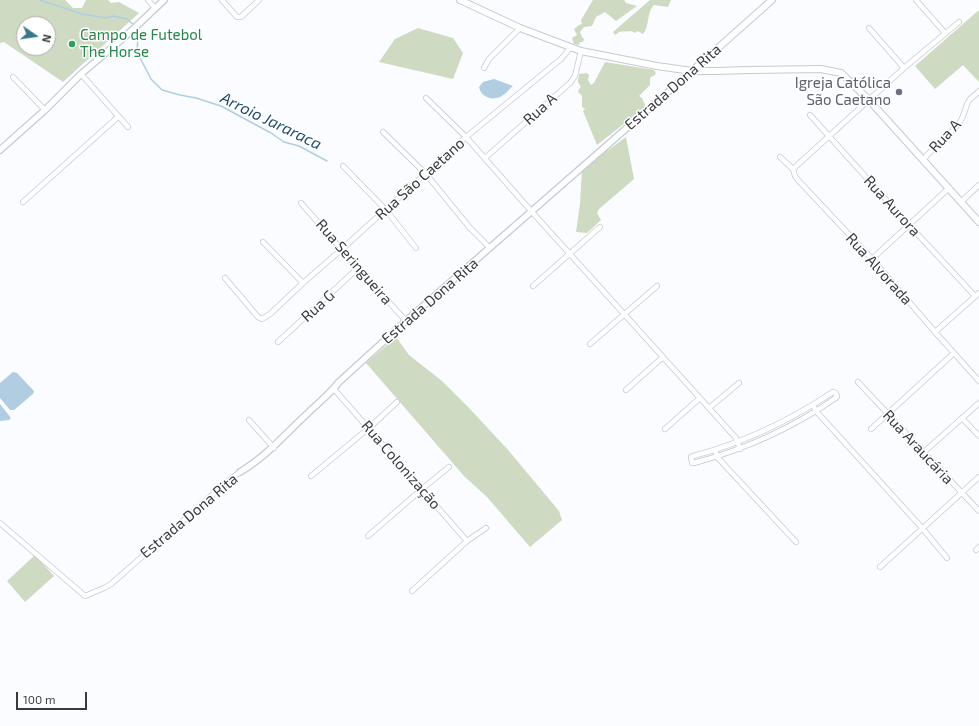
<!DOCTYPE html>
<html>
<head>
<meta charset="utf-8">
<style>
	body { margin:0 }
	#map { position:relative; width:979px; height:726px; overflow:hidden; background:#fafcff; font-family:"Exo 2",sans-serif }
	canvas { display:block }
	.north { position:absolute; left:16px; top:16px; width:40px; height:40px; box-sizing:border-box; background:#fff; border:1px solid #afb0b1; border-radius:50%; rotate:103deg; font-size:11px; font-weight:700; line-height:16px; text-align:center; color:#383a3d }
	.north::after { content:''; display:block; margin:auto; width:14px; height:18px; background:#36778a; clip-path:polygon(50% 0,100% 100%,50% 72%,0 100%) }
	.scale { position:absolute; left:16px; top:692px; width:71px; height:18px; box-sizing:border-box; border:2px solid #383a3d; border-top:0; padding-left:5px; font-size:12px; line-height:14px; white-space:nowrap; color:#383a3d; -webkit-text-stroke:3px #fff; paint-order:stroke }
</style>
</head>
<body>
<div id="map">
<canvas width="979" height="726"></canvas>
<div class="north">N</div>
<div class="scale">100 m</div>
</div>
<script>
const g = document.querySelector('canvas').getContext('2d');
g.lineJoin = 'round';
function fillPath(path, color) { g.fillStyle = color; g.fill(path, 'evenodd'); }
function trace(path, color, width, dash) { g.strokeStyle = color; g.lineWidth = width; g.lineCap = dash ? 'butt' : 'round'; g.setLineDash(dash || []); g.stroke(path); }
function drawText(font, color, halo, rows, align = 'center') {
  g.font = font + ' "Exo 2",sans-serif'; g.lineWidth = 3; g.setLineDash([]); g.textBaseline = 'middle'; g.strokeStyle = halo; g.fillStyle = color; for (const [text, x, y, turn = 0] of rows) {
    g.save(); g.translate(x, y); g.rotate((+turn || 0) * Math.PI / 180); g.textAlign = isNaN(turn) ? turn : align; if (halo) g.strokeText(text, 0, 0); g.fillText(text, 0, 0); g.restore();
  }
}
const green = new Path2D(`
	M0 0H65L73 8H82L86 0H108L111 3 119 2 139 13 63 82 4 42 0 43ZM24 24H48V48H24Z
	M593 0H624L626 3 637 6 616 21 605 12 596 17 592 26 584 27 580 32 582 37 584 39 583 42H580L579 45 574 44 572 38 577 35 574 29 579 25 582 24 581 20Z
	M650 0H671L668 7 654 5C646 13 650 26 643 34L638 31 635 33 631 31C628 32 622 31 619 32 618 33 617 34 615 35L613 32Z
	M979 10V82L963 65 935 89 915 66Z
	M418 28 453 38 463 53 453 79 379 62 395 39Z
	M605 62 654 70 656 74 650 78V85L639 96 642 98 645 105 644 108 597 145 583 111 585 109 582 107V96L578 92 579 89 581 87 578 82 579 74 587 73 589 75 588 80 591 85 594 83Z
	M626 137 634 179 599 209 597 213 601 220 587 233 576 232 580 204 582 169Z
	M396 337 409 355 442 381 470 409 509 451 559 511 562 520 530 547 487 497 464 476 366 363Z
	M35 555 54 576 25 602 7 581Z`);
const water = new Path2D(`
	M494 79 513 86C509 89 505 95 500 97 490 101 481 96 479 87L483 82Z
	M13 372 17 373 34 391 33 394 14 410H10L0 398V383Z
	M0 404 11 418 9 420 0 421Z`);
const stream = new Path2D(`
	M40 0 82 14 106 18 113 16 127 19 135 26
	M136 29 138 35 137 52 151 79 162 90 180 95 196 98 221 106 271 133 284 142 299 146 327 161`);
const minor = new Path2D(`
	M148 0 155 8
	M222 0 237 17H241L259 0
	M916 0 945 33
	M869 28 904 68
	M484 68 489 59 520 28
	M81 74 128 127
	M13 77 45 110
	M426 98 466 137 532 212 736 438 740 449
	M810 115 909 225 975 296
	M383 132 426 174 470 228 490 248
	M780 157 793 169 795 176 798 180 872 259 935 332 979 381
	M485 158 570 83 575 76 581 51
	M923 160C934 146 949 136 960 122 964 116 965 109 968 102 970 98 976 95 979 91
	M343 166 386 210 416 248
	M793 169 904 68 959 22
	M23 202 118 117
	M961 202 979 185
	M301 203 358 268 406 321
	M263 242 303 283
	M872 259 949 188
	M225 278 258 317 262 319 270 314 303 283 342 249 466 137 561 59 571 47
	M533 286 600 227
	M935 332 979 293
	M278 342 358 268
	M590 344 657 286
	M858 382 979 511
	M334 389 467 541
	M626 390 663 357
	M833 392 836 393 837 397C793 428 746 449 694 463H692L691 457 693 456C744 443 789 421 833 392Z
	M813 405 816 411 923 529 947 558
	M709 408 739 383
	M962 418 979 436
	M249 420 274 448
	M665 429 700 398
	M871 429 954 353
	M715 450 717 457 796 542
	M924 452 979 403
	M311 476 369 428 397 402
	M0 523 85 596 104 588 111 584 227 482 240 472
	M368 536 422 489 449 467
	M976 550 979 547
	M880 567 979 477
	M412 591 467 541 486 528`);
const tertiary = new Path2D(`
	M0 150 45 110 81 74 128 34 164 0
	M240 472C267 456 285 434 308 413 318 403 330 394 339 382L406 321 692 71`);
const secondary = new Path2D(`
	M460 0 520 28 581 51 657 66 692 71H715L750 70 821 69 841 73 869 100 979 222
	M692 71 772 0`);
const markers = [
	[72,44,4,"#2e9e5b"],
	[899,92,4,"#6b7280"]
];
const leisureNames = [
	["Campo de Futebol",80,35],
	["The Horse",80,52]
];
const worshipNames = [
	["Igreja Católica",891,83],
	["São Caetano",891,100]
];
const streetNames = [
	["Estrada Dona Rita",673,87,-41],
	["Rua A",540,109,-42],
	["Rua A",945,136,-47],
	["Rua São Caetano",420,179,-42],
	["Rua Aurora",892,206,48],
	["Rua Seringueira",354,262,49],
	["Rua Alvorada",879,269,48],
	["Estrada Dona Rita",430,301,-41],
	["Rua G",318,306,-42],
	["Rua Araucária",918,447,47],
	["Rua Colonização",401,465,49],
	["Estrada Dona Rita",189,516,-40]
];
const waterNames = [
	["Arroio Jararaca",271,121,26]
];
fillPath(green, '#cedac1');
fillPath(water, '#b1cde2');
trace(stream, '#b1cde2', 1.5);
trace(minor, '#c6cad2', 6);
trace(tertiary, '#c6cad2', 8);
trace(secondary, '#c6cad2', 8);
trace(minor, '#fff', 4.5);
trace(tertiary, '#fff', 5.5);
trace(secondary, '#fff', 6);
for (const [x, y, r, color] of markers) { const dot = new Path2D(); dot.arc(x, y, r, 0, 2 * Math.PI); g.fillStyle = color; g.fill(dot); trace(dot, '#fff', 1.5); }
drawText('15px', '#27864d', '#fff', leisureNames, 'left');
drawText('15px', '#5b616d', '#fff', worshipNames, 'right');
drawText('15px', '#383a3d', '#fff', streetNames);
drawText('italic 16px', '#1e4c6b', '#fff', waterNames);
</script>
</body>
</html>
